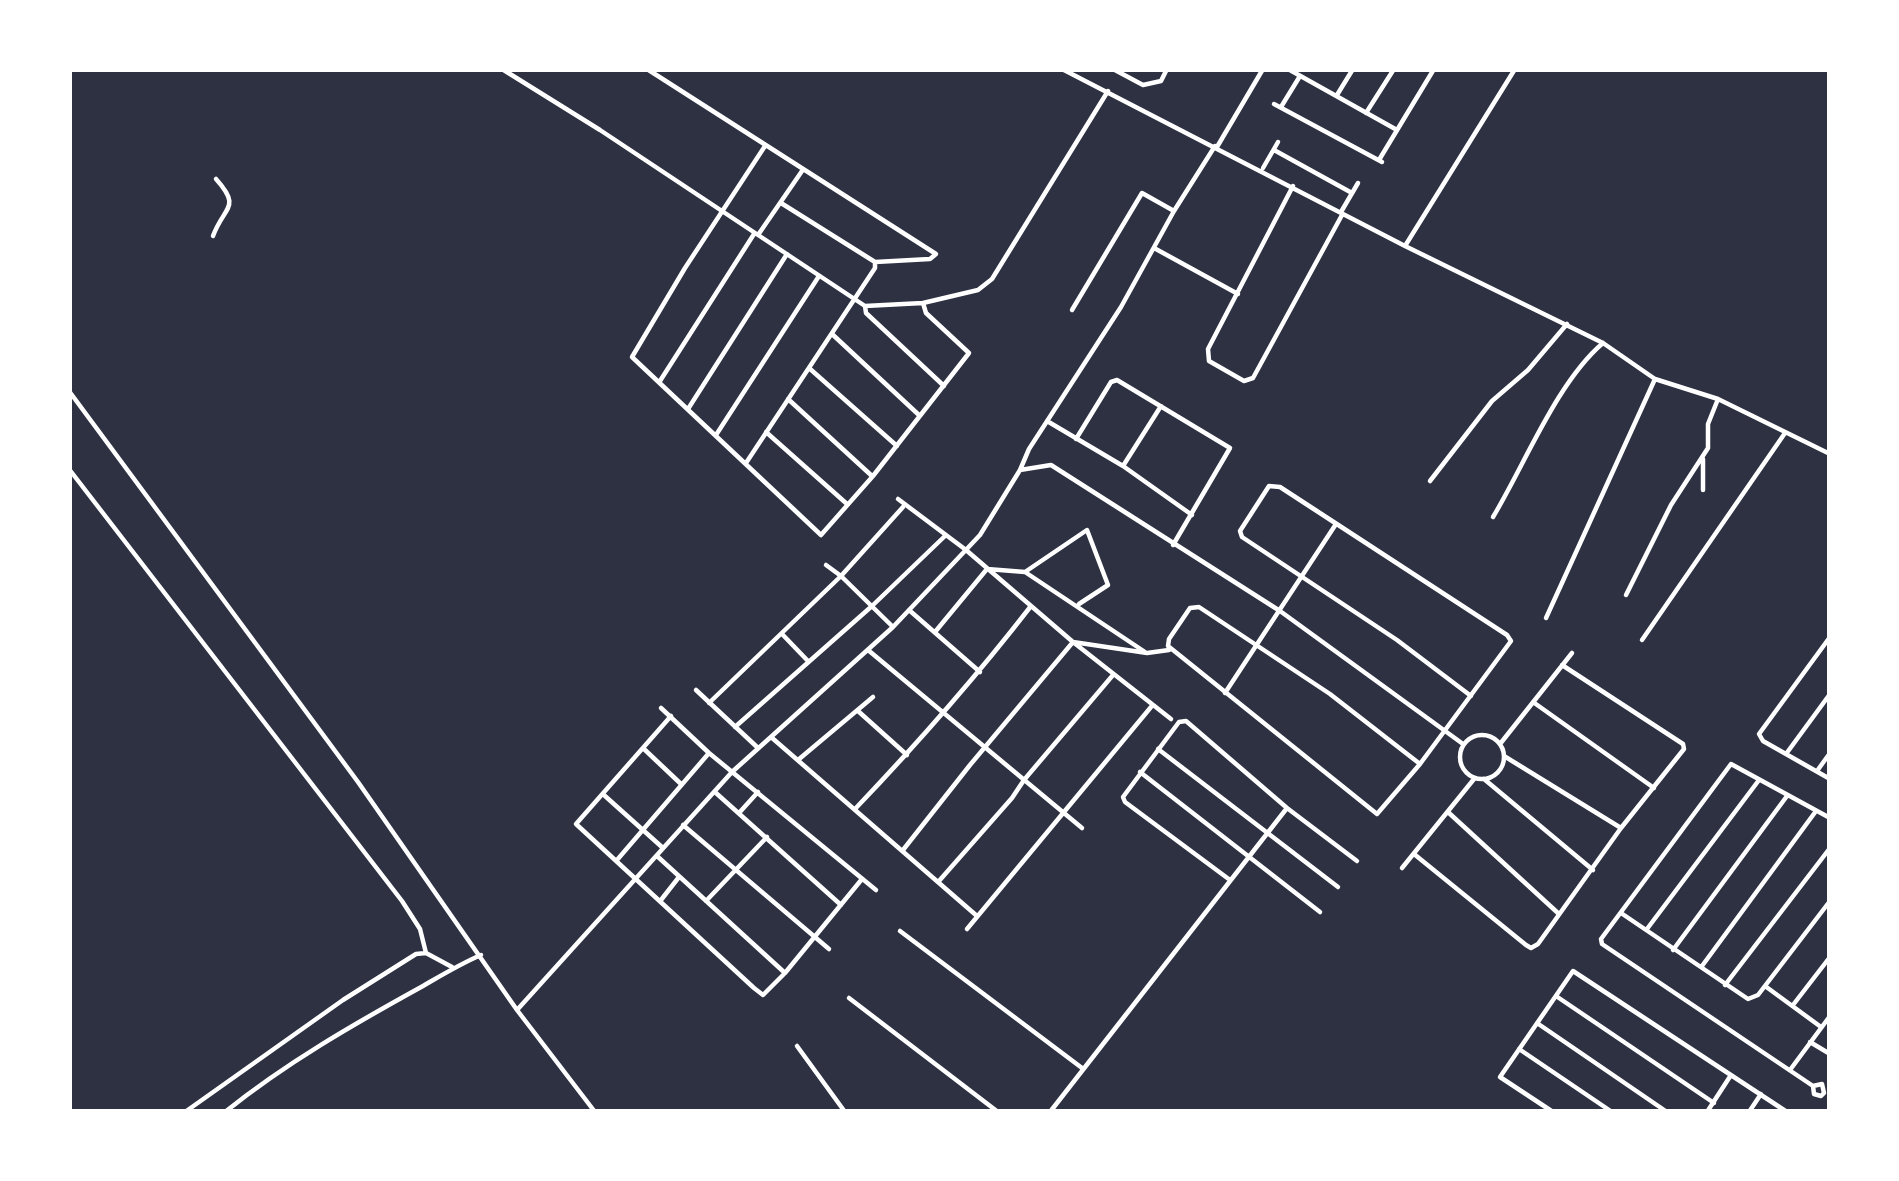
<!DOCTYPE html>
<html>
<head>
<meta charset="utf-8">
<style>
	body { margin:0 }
	#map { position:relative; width:1899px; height:1181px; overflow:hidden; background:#2d3142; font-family:Cabin,sans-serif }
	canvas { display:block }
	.frame { position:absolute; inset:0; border:72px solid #fff; pointer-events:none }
</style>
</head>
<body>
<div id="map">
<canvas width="1899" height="1181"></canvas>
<div class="frame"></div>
</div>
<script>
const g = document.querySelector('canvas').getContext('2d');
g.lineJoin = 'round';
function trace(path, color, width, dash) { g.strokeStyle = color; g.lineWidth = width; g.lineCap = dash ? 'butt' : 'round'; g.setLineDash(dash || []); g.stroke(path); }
const pedestrian = new Path2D(`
	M1113 69 1143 85 1161 81 1167 69`);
const minor = new Path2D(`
	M502 69 600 130 865 306 923 303 978 290 992 279 1108 91
	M647 69 936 254 930 259 875 262 781 203
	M1062 69 1405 246 1603 343 1655 379 1718 399 1830 454
	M1288 69 1397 130
	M1337 95 1353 69
	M1274 104 1382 162
	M1281 107 1300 76
	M1366 113 1394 69
	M765 146 685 268 632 357 821 535 873 476 969 353 926 313 923 303
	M1217 147 1263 69
	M1274 150 1352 193
	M1379 160 1434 69
	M1263 168 1278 142
	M1293 186 1208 349 1209 361 1244 381 1253 378 1342 215
	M1341 212 1358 183
	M758 235 802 171
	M213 236C224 206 242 208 216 179
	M1405 246 1515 69
	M1154 248 1238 294
	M865 306 866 313 944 386
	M1072 310 1142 193 1174 211
	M832 334 920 416
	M809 368 897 446
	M660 381 754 234
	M69 391 358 782 517 1010 595 1112
	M788 399 872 476
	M688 409 787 254
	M1047 421 1123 466 1192 515
	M766 432 847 504
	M716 435 819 276
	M1076 439 1111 382 1117 380 1230 448 1173 545
	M1703 459V490
	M746 463 875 268V262
	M1123 466 1161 406
	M69 469 402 901 420 929 426 953
	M1020 470 1051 465 1280 611 1463 744
	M1430 481 1492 401 1528 370 1567 324
	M898 499 966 550 1073 642 1171 719
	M1493 517C1525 464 1557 382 1603 343
	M826 565 841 576 892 626
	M1025 572 1087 530 1108 585 1079 604
	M1626 595 1671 505 1708 448V424L1718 399
	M909 610 980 672
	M1546 618 1655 379
	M935 632 987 569 1025 572 1145 652
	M782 634 807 660
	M1830 637 1759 734 1763 741 1830 779
	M1642 640 1785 433
	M868 650 1082 828
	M696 690 757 747
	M1225 693 1336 524
	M1533 702 1654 788
	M709 703 841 576 903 507
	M661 708 709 753 876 890
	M858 711 907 755
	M671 716 576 824 754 988 763 995 785 973 862 879
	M735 727 872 606 946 535
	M1460 757a22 22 0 1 1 44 0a22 22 0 1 1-44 0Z
	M771 737 977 916
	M1500 744 1572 653
	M644 749 681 784
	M1158 749 1338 887
	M1786 754 1830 694
	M1504 756 1621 828
	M798 760 873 697
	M1420 764 1330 694 1199 607 1190 608 1169 639 1168 646 1377 814 1420 764 1511 641 1507 635 1280 487 1269 486 1240 531 1242 537 1397 640 1471 696
	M1817 771 1830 753
	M1140 772 1320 912
	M1484 779 1593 870
	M716 793 841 905
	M605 796 663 848
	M855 809C917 744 976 677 1031 606
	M739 813 758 792
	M1449 813 1559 914
	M683 825 829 949
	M903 850 970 765 1073 642 1147 653 1169 650
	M1414 854 1526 945 1531 948 1538 944 1621 828 1684 749 1683 744 1562 665
	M657 856 785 973
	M617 860 709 753
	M1402 868 1474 779
	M1230 880 1125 802 1123 797 1179 722 1186 721 1287 808 1357 861
	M939 881 1012 798 1024 780 1113 675
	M661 900 679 877
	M706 901 767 837
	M1621 913 1748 999 1758 995 1830 901
	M967 929 1151 707
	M1647 929 1759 780
	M900 931 1082 1068
	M1673 950 1787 796
	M1702 966 1816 811
	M1725 985 1830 848
	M1765 986 1821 1027
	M1556 996 1714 1103
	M849 998 998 1112
	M1793 1005 1830 957
	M517 1010 732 772 893 627 980 535 1020 470 1029 449 1121 307 1174 211 1215 146
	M1537 1023 1667 1112
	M1810 1042 1830 1054
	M797 1046 845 1112
	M1519 1049 1612 1112
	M1790 1070 1830 1016
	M1813 1086 1822 1084 1824 1093 1821 1096 1814 1094 1813 1086 1602 944 1601 939 1731 764 1830 818
	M185 1112 343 1000 416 954 426 953 452 967
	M225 1112C286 1063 354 1024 423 986 442 975 460 964 481 955
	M1050 1112 1287 808
	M1553 1112 1500 1077 1573 971 1787 1112
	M1707 1112 1731 1075
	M1749 1112 1761 1094`);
trace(pedestrian, '#fff', 4.5);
trace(minor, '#fff', 4.5);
</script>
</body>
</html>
